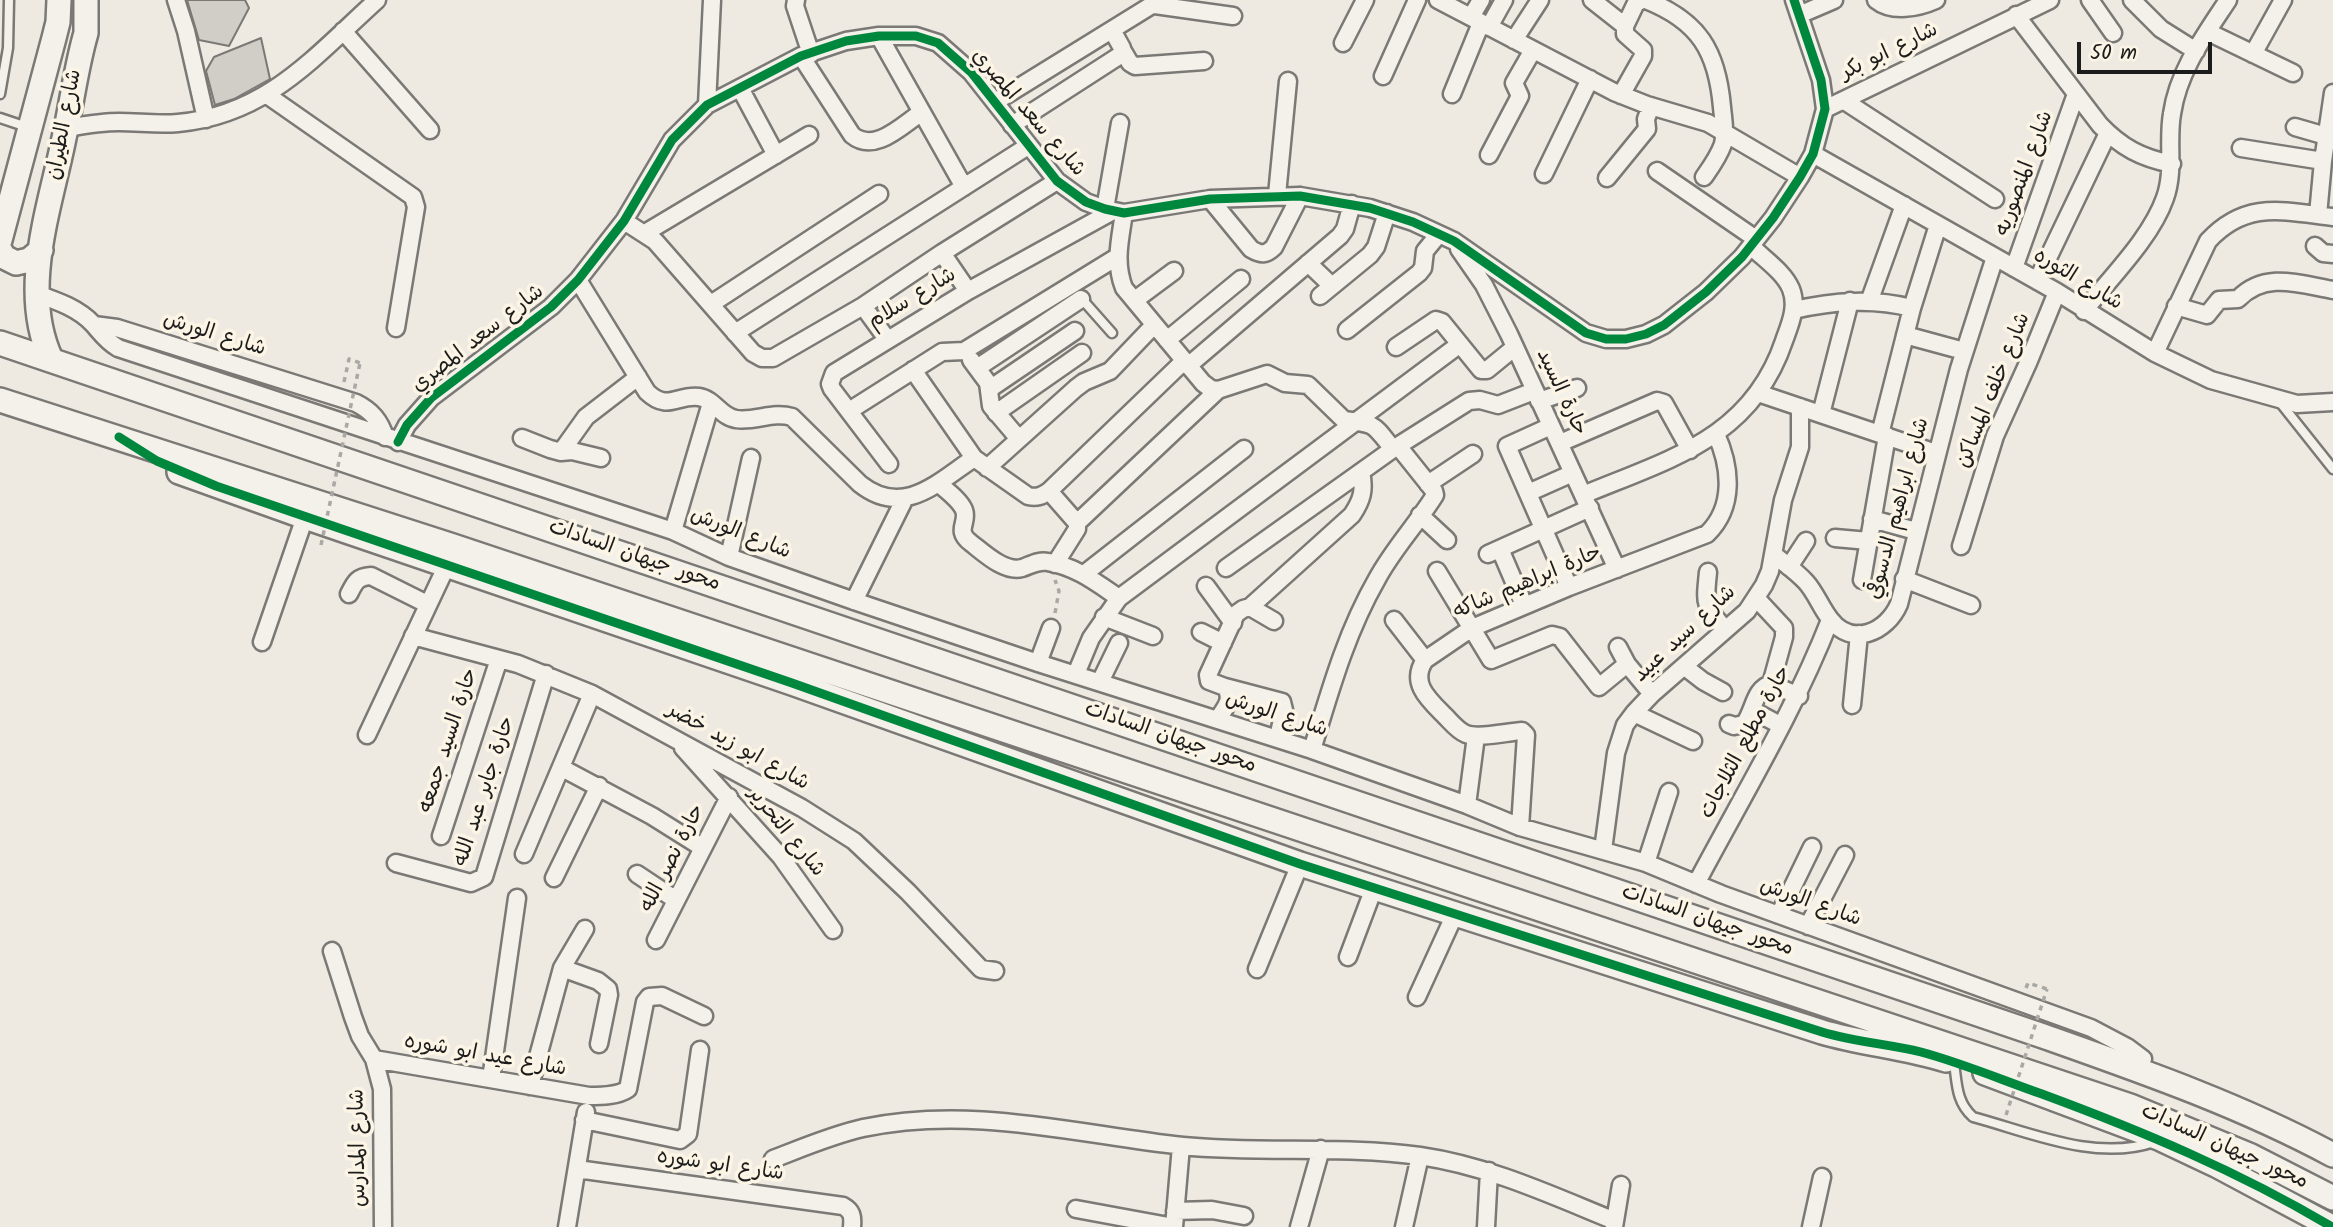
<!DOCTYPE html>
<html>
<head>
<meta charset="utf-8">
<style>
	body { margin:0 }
	#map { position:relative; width:2333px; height:1227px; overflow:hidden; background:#eeeae2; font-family:Kalam,sans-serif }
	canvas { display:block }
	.scale { position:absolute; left:2077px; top:42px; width:135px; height:32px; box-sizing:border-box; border:4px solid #1c1c1c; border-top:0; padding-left:9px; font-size:21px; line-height:24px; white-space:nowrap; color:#1c1c1c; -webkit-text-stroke:5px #fcf5e5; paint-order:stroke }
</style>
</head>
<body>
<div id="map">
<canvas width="2333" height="1227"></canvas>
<div class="scale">50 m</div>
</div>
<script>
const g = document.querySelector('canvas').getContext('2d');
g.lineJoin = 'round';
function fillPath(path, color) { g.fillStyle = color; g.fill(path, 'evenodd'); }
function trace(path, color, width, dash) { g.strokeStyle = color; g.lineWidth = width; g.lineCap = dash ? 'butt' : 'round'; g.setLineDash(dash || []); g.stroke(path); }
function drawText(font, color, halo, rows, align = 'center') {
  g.font = font + ' Kalam,"Playpen Sans Arabic",sans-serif'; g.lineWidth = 7; g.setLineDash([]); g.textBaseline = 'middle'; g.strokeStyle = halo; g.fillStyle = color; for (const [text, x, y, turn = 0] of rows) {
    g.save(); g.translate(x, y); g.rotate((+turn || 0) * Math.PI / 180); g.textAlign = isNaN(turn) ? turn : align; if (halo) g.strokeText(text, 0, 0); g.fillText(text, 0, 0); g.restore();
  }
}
const building = new Path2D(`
	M187 0H245L249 8 229 46 199 40Z
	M261 38 270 79 234 99 215 105 206 71 214 57Z`);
const path = new Path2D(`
	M344 382 349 359 360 363
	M1055 613 1059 591 1055 580
	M2026 988 2028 983 2047 989`);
const lane = new Path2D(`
	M0 94 8 48 9 0
	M0 118 27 127
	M1081 298 1112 333
	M2279 401 2333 469
	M1954 1063C1957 1083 1956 1102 1973 1117 2029 1132 2096 1162 2154 1142`);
const street = new Path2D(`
	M176 0 186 31 206 119
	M796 0 795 6 811 54
	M1438 0 1614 92 1647 105 1708 123 1800 177
	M1592 0 1625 26V34L1643 50V56L1621 95
	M1646 0C1699 21 1717 51 1722 107 1723 119 1726 132 1723 144 1719 156 1711 167 1704 177
	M1876 0C1892 13 1918 8 1936 0
	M2090 0 2113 33
	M2132 0 2161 29 2196 51
	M1155 5 1233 16
	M1799 15 1834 0
	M2016 15 2100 125C2121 147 2141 158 2172 164
	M1471 17 1481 0
	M1625 26 1636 3 1642 0
	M1489 27 1504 0
	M343 31 430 130
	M2208 32 2293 73
	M879 36 964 187
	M1514 40 1540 0
	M1343 43 1365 0
	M1123 51 1130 63 1135 66 1204 61
	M2253 54 2283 0
	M801 56 852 135C875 154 902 125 922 112
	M1383 76 1417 0
	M740 88 776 155
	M1452 94 1481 23
	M267 95 413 197 416 207 396 328
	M1843 100 1995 199
	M995 102 1160 0
	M707 105 712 0
	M1825 109 2050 0
	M1012 125 1122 54V48L1112 30
	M2295 127 2326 136
	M66 128C84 125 101 122 119 122 139 122 158 125 178 123 267 115 315 56 377 0
	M2241 148 2323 161
	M1813 154 2057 292 2155 353 2211 380 2297 404 2333 402
	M1489 155 1520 96 1514 83 1533 50
	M1657 171 1756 239
	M1544 174 1590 79
	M1607 178 1647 129 1646 119 1651 106
	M1277 195 1288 81
	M1210 199 1251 249C1261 255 1266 255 1274 247L1300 196
	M1105 209 1120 123
	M1124 213C1120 240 1114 262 1124 288L1203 383 1211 389 1218 390 1267 374 1285 383 1308 385 1344 420C1376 424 1372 423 1393 449
	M2318 215 2323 161 2333 93
	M624 221 655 241 753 353 762 358H773L863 306 942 253 1057 181
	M645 233 809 135
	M2315 246 2323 253 2333 254
	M1459 249 1484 285 1509 334 1617 569
	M942 253 968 291
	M1308 263 1332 286
	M2014 268 2076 94
	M578 280 647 392C668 412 677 394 699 397 714 399 721 417 736 419 755 422 773 411 792 417L860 484C903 518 937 483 974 458
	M2037 281 2108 133
	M37 294C57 301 78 308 93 324 101 333 106 341 118 348L673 531 729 557 854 601 1038 663 1312 750 1467 805 1520 827 1646 863 1721 894 2091 1028 2127 1047 2143 1059
	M1320 296 1370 255 1376 247 1387 213
	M1135 300 1174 271
	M1869 302 1904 205
	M711 304 879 194
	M863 306 887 339
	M2176 306 2207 315 2219 300 2238 299C2265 271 2299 284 2333 290
	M1794 310C1834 301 1872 298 1912 308
	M2084 311C2111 277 2151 238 2165 198 2175 170 2167 142 2172 114 2178 71 2205 35 2228 0
	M94 325 117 328 356 403C372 411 380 421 385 437
	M1347 330 1419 273 1423 268 1425 251 1439 234
	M735 333 1028 146
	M1905 335 1964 351
	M1167 340 1241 279
	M1396 347 1436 320 1442 322 1481 370H1487L1515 347
	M2155 353 2208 241C2246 200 2283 211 2333 217
	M971 360 988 383 991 406 1019 439
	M1188 366 1340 236 1345 229 1352 204
	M977 368 1081 299
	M913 370 974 458 1028 496C1037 498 1042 496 1049 491L1184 361
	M991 388 1075 331
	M1758 393 1936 453
	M1539 401 1577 388
	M849 411 942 352 964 351 1117 257
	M996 413 1082 353
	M1821 414 1850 301
	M1551 426 1507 446 1569 587
	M1880 434 1912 308 1938 225
	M522 438 550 449 561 452 572 451 601 458
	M398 442 407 425 431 398 551 307 578 280 624 221 672 140 707 105 801 56 846 41 879 36H916L938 43 971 72 1057 181 1086 202 1105 209 1124 213 1210 199 1300 196 1370 208 1413 222 1454 241 1586 333 1606 339H1626L1646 334 1664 325 1706 292 1742 257 1773 218 1800 177 1813 154 1825 109 1821 80 1794 0
	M1560 443 1657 401 1664 403 1690 450
	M561 452 586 417 638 377
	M889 464 832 389 830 384 834 373 968 291 1113 211
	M987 468 1076 388 1084 382 1110 371 1154 325
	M938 483C946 490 960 500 964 510 969 523 954 530 971 543 984 553 1005 573 1022 568 1031 565 1038 560 1048 562 1075 566 1097 583 1119 598
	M1428 484 1473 454
	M1049 491 1077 523V529L1055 564
	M1528 493 1573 473
	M1583 495C1669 459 1751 439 1784 341 1790 324 1798 307 1791 289 1784 272 1764 259 1751 246
	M1420 515 1447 540
	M1872 519 1916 531
	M1077 523 1218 390
	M673 531 711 403
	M1835 538 1869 541
	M1961 546 1995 436 2028 363 2057 292
	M1500 549 1524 605
	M1488 554 1590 508
	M1773 554C1784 563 1797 572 1806 582 1816 593 1821 608 1830 619 1852 648 1887 632 1899 604L1959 369 1995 257
	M729 557 751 458
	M1789 567 1806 541
	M1226 568 1393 449 1469 401 1480 400 1498 405 1534 391
	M1437 571 1491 660 1552 635 1560 637 1599 687 1627 664
	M1708 572C1705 604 1703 604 1725 629
	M1084 574 1244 449
	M1904 579 1971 605
	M1862 580 1887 436
	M1206 586 1233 623
	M349 594C355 582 357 577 371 576L427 604
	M1757 599 1784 628V637L1771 684
	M854 601 905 498
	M1250 607 1352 515C1362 500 1365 490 1361 472
	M1104 617 1153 636
	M1394 620 1425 660
	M1201 632 1223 643
	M413 636 518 664 592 694 802 808 854 841 908 892 981 969 995 971
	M262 642 305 517
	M1618 647 1627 664 1652 694
	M1038 663 1051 628
	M1685 667 1703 681 1723 692
	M1076 674 1091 638 1119 598 1460 344
	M1100 682 1119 643
	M1225 687 1282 702 1284 710 1278 738
	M1852 705 1859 634
	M1752 710 1780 725
	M1634 713 1693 741
	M1218 719C1225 708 1234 699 1225 687L1209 681 1208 675 1236 614 1243 609 1250 607 1274 621
	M1729 724 1734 726 1744 724C1754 712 1754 688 1771 684L1799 696
	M367 735 447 565
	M683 748 781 857 833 930
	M1312 750C1330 691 1346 633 1377 579 1393 549 1417 524 1435 495L1434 491 1398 446
	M562 768 652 816 703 848
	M1467 805 1476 736
	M1520 827 1526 735 1522 731C1507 732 1479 739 1466 734 1458 731 1451 722 1445 716 1429 700 1409 683 1425 660L1472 628 1569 587 1707 534C1735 507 1731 467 1716 434
	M441 836 499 659
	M1603 850 1616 753 1625 725 1634 713 1652 694 1747 611 1764 585 1770 571 1783 500 1800 447V407
	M524 854 592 694
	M396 863 471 883 484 877 546 674
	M1646 863 1669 792
	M637 874 676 900
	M554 878 599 786
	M1696 884C1742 797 1794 712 1830 620
	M1779 915 1812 847
	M1808 926 1845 855
	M656 940 729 797
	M332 951 353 1017 360 1036 374 1059 382 1089 383 1227
	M1348 957 1374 888
	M562 968 598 981 608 989 609 995 599 1044
	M1257 969 1300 864
	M1417 997 1455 914
	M374 1059 589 1096C601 1096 618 1096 628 1089L645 1002 649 997 662 996 704 1016
	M491 1079 517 898
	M530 1086 562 968 585 929
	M584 1120 680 1140 688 1134 700 1050
	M773 1159C802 1148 832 1135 863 1128 971 1105 1075 1134 1183 1146 1261 1154 1341 1145 1420 1156 1489 1166 1551 1195 1615 1221
	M577 1169 843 1206C852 1211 853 1216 852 1227
	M1076 1209 1174 1227 1181 1146
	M1175 1211 1212 1210 1244 1216
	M567 1227 586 1112
	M1299 1227 1321 1149
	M1404 1227 1420 1156
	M1486 1227 1489 1171
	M1614 1227 1621 1185
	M1811 1227 1822 1177`);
const secondary = new Path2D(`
	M0 240 54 38 58 22 59 0
	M0 250 4 257 16 263 29 260 41 250
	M0 343 2043 1036C2142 1071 2240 1105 2333 1155
	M51 359C19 290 50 208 64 138 72 103 76 67 86 33V0
	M0 400 453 546 2130 1106 2251 1156 2333 1198
	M179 472 305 517 792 683 1300 864 1822 1032C1863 1044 1905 1047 1946 1060
	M1985 1073 2161 1139 2216 1165 2332 1227`);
const pathBridge = new Path2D(`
	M321 545 360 363
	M2006 1115 2047 989`);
const cycleway = new Path2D(`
	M119 437 157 461 216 486 792 683 1300 864 1822 1032C1855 1042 1888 1044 1921 1052 1962 1063 2002 1080 2042 1094 2142 1131 2240 1172 2332 1227
	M398 442 407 425 431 398 551 307 578 280 624 221 672 140 707 105 801 56 846 41 879 36H916L938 43 971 72 1057 181 1086 202 1105 209 1124 213 1210 199 1300 196 1370 208 1413 222 1454 241 1586 333 1606 339H1626L1646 334 1664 325 1706 292 1742 257 1773 218 1800 177 1813 154 1825 109 1821 80 1794 0`);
const streetNames = [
	["شارع ابو بكر",1890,53,-26],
	["شارع سعد المصري",1027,114,49],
	["شارع الطيران",66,125,-79],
	["شارع المنصوريه",2026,174,-70],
	["شارع الثوره",2077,281,31],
	["شارع سلام",913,300,-31],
	["شارع الورش",214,336,17],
	["شارع سعد المصري",479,340,-38],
	["شارع خلف المساكن",1995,391,-68],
	["حارة السيد",1560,393,65],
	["شارع ابراهيم الدسوقي",1900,509,-75],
	["شارع الورش",740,535,22],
	["محور جيهان السادات",634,557,19],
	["حارة ابراهيم شاكه",1528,584,-23],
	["شارع سيد عبيد",1686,635,-43],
	["شارع الورش",1276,716,18],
	["محور جيهان السادات",1170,739,19],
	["حارة السيد جمعه",450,741,-72],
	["حارة مطلع الثلاجات",1747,743,-62],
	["شارع ابو زيد خضر",737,748,29],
	["حارة جابر عبد الله",486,792,-72],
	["شارع التحرير",785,833,51],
	["حارة نصر الله",674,859,-63],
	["شارع الورش",1810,904,20],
	["محور جيهان السادات",1707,922,19],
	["شارع عيد ابو شوره",485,1057,10],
	["شارع المدارس",360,1148,-91],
	["محور جيهان السادات",2224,1148,24],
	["شارع ابو شوره",720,1167,8]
];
fillPath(building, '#d1cec8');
trace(building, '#7a7975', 2);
trace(lane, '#7a7975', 13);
trace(street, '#7a7975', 21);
trace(secondary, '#7a7975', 28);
trace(path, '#aaa8a4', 3.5, [5, 5]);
trace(lane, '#f4f1ea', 8);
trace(street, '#f4f1ea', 16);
trace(secondary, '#f4f1ea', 23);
trace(pathBridge, '#aaa8a4', 3.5, [5, 5]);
trace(cycleway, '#00873e', 9);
drawText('21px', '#1c1c1c', '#fcf5e5', streetNames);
</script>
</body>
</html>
